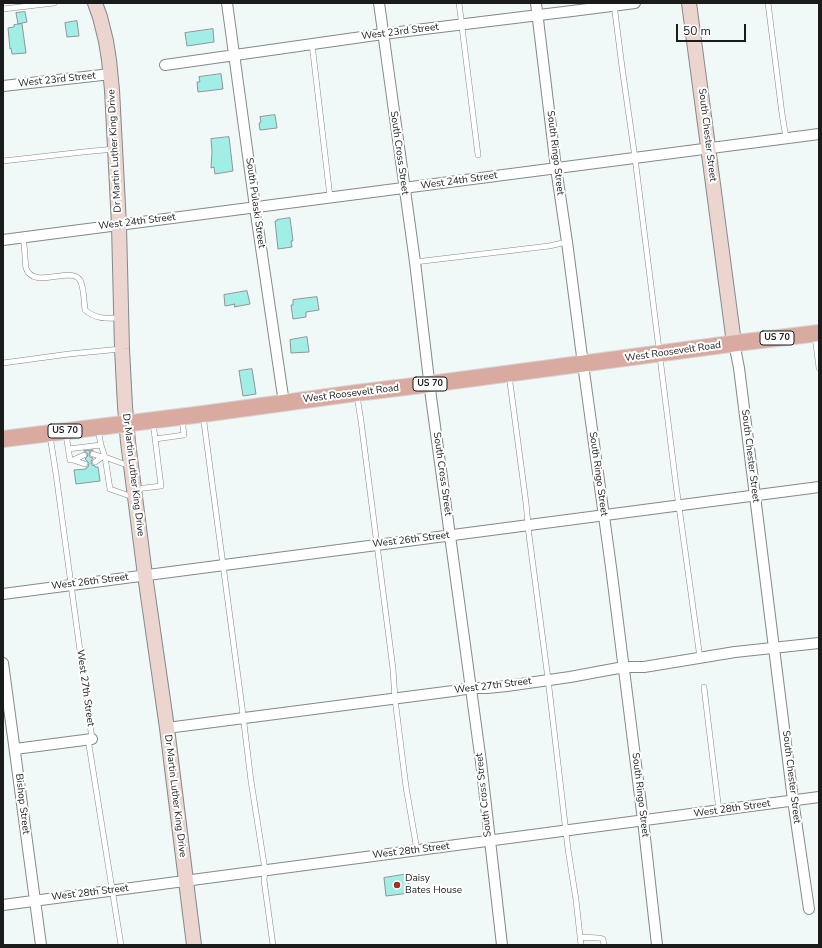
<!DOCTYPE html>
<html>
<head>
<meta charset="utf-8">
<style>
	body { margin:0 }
	#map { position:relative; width:822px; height:948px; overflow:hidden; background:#f1f9f8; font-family:"Nunito Sans",sans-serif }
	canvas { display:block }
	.frame { position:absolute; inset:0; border:4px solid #191c1b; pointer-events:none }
	.scale { position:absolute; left:676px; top:24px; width:70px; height:18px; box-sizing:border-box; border:2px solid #191c1b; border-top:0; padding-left:5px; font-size:12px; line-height:14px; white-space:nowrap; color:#191c1b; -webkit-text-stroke:3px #fff; paint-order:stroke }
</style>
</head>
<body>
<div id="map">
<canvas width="822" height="948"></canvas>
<div class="frame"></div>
<div class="scale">50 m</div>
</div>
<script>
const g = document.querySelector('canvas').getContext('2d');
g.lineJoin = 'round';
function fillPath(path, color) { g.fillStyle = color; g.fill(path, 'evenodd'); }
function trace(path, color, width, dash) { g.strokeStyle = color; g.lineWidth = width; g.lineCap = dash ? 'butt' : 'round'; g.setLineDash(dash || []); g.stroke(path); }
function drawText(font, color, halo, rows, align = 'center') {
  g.font = font + ' "Nunito Sans",sans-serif'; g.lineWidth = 4; g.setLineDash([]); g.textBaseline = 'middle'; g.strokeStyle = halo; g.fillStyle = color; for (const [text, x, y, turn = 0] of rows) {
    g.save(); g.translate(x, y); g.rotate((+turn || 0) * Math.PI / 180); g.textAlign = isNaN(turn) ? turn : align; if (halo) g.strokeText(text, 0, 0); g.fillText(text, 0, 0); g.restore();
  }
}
const building = new Path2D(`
	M25 12 27 22 18 24 16 13Z
	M77 21 79 36 67 37 65 23Z
	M22 24 26 53 12 54 11 48 10 49 8 28 14 27V25Z
	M213 29 214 42 187 46 185 33Z
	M221 74 223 89 198 92 197 82H200L199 77Z
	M275 115 277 128 260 130 259 123 261 122 260 117Z
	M229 137 233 171 215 174 214 167 211 168 212 152 211 139Z
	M290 218 293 241H291L292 247 278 249 275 221H277V220Z
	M247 291 250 304 234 307 235 304 225 306 224 295Z
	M317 297 319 310 306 312V317L293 319 291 305H293V300Z
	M307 337 309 352 291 353 290 340Z
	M252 369 256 394 243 396 239 371Z
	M93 450 90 451 89 455 90 457 93 458 91 461 92 465 95 466V467H98L100 481 76 484 74 470 86 469V468L88 467 89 463 85 459 87 457 88 454 84 451Z
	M408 874 410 893 386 896 384 878Z`);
const lane = new Path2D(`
	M459 3 478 155
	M768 3 782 114 786 138
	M614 4 622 67 635 158 676 485 700 658
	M3 9 54 3
	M312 44 330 197
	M3 161 83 152 114 149
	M23 237C24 244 25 252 25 259 26 262 25 265 26 268 33 290 70 266 80 280 84 287 84 302 85 310 97 320 107 318 121 318
	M415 262 549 246 567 242
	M815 336 819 368
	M3 363 69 354 121 349
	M509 375 526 503 529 535 548 679 568 849 576 900 581 945
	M357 396 361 421 393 669 395 699 406 787 417 850
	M203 415 242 707 251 781 265 870 264 880 273 945
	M98 430 101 445
	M66 434 70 460H73L85 464
	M50 436 56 474 92 739
	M155 439 184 435 182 419
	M68 449 101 445 105 457 110 489 127 495 133 497
	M93 454 102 457 95 462
	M103 457H105L124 464 130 463
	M73 460 84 455
	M136 489 161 486 153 422
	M704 687 719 811
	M88 739 121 945
	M580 937C587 938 597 937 603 939L604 945`);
const street = new Path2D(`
	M227 3 255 207 284 403
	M379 3 415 262 431 397 481 762 502 945
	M536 3 556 168 567 242 583 364 611 567 643 820 657 945
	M165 65 383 34 572 11 635 3
	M3 86 111 74
	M3 240 819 134
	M734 343 739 368 793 800 809 909
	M3 594 819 487
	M3 663 41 945
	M167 728 453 691 471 688H487L507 686 570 677 624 667H644L735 652 819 643
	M15 749 92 739
	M3 905 819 797`);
const secondary = new Path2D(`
	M95 3 100 17 106 41 109 60 112 90 119 225 122 349 125 406 128 442 145 575 167 728 194 945
	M689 3 734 343`);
const primary = new Path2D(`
	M3 439 203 414 356 393 430 384 745 342 819 333`);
const markers = [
	[397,885,4,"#9e351d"]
];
const shields = [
	[777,338,34],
	[430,384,34],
	[65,431,34]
];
const shieldNames = [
	["US 70",777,338],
	["US 70",430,384],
	["US 70",65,431]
];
const streetNames = [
	["West 23rd Street",400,32,-7],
	["West 23rd Street",57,80,-6],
	["South Chester Street",707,135,83],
	["Dr Martin Luther King Drive",115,151,-93],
	["South Cross Street",399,153,82],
	["South Ringo Street",555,153,83],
	["West 24th Street",459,181,-8],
	["South Pulaski Street",255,203,82],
	["West 24th Street",137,222,-7],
	["West Roosevelt Road",673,352,-8],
	["West Roosevelt Road",351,394,-7],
	["South Chester Street",750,456,83],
	["South Cross Street",442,474,82],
	["South Ringo Street",598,474,82],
	["Dr Martin Luther King Drive",133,475,83],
	["West 26th Street",411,540,-7],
	["West 26th Street",90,582,-7],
	["West 27th Street",493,686,-7],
	["West 27th Street",85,688,82],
	["South Chester Street",791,777,83],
	["South Cross Street",484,795,-96],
	["South Ringo Street",640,795,83],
	["Dr Martin Luther King Drive",175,796,83],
	["Bishop Street",22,804,83],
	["West 28th Street",732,809,-8],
	["West 28th Street",411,851,-7],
	["West 28th Street",90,893,-7]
];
const poiNames = [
	["Daisy",405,879],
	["Bates House",405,891]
];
fillPath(building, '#a1eee6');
trace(building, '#8f9695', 1);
trace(lane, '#838a89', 6);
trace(street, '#838a89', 12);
trace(secondary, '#838a89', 16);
trace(primary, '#d6d6d6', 18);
trace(lane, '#fff', 5);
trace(street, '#fff', 10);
trace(secondary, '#ecd5cf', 14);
trace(primary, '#d9aba0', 16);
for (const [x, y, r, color] of markers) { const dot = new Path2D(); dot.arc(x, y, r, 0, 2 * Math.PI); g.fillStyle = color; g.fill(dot); trace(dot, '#fff', 1.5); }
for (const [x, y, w] of shields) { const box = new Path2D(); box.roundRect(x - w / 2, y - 7, w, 14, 3); g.fillStyle = '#fff'; g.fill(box); trace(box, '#191c1b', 1); }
drawText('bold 9px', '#191c1b', null, shieldNames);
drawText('10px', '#191c1b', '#fff', streetNames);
drawText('10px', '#191c1b', '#fff', poiNames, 'left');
</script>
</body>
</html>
